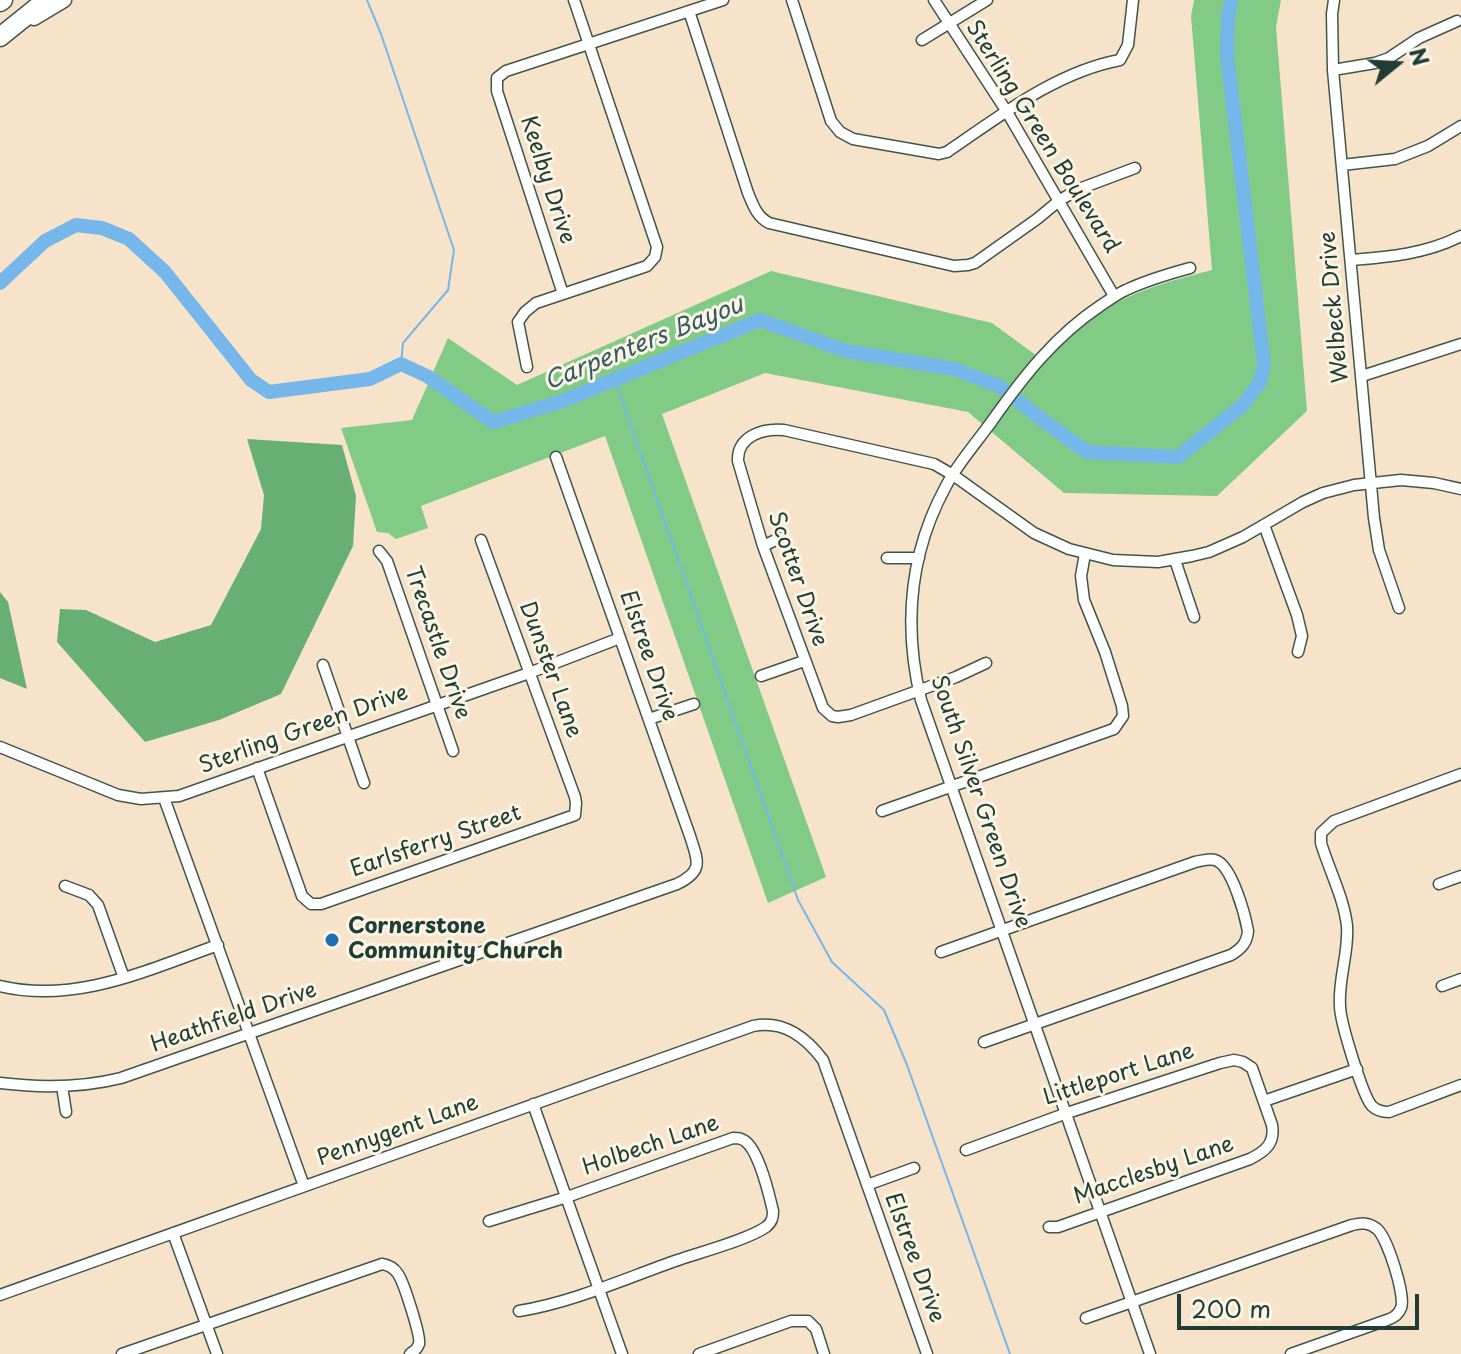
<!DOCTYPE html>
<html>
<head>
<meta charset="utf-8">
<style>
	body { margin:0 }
	#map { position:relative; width:1461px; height:1354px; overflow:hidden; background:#f7e3ca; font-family:"Playpen Sans",sans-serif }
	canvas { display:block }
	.north { position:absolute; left:1357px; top:24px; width:80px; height:80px; -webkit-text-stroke:6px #fcf5e5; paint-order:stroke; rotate:72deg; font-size:22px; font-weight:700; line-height:32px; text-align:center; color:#1f3d34 }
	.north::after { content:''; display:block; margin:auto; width:28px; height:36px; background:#1f3d34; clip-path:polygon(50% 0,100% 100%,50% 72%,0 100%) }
	.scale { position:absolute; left:1177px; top:1294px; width:242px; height:36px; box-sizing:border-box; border:4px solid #1f3d34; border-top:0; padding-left:10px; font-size:24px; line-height:28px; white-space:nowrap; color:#1f3d34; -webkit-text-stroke:6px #fcf5e5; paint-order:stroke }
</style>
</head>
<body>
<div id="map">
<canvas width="1461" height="1354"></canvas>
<div class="north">N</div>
<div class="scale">200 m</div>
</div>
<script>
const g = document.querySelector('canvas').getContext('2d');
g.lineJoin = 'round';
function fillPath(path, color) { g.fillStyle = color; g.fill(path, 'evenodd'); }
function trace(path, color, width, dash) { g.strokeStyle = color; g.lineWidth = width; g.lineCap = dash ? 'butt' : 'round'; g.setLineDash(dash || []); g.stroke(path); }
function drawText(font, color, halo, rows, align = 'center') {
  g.font = font + ' "Playpen Sans",sans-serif'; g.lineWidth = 6; g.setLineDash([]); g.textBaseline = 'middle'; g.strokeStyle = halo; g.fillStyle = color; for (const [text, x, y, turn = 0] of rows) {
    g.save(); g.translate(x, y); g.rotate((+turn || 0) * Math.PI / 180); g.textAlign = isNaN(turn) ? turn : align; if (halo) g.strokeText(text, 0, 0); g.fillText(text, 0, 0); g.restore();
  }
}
const green = new Path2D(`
	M1194 0H1281L1276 27 1307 411 1217 496 1064 493 968 412 765 373 662 414 826 877 768 903 605 436 421 506 428 528 396 539 388 533 377 532 341 428 412 420 448 338 517 385 771 271 992 323 1044 361C1059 346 1074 331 1091 319 1126 292 1170 281 1212 270L1191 16Z`);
const forest = new Path2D(`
	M247 439 342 445 356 496 353 546 281 694 219 720 145 742 57 642 60 609 86 610 155 642 211 625 261 529 264 495Z
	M0 592 8 602 27 689 0 678Z`);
const stream = new Path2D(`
	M367 0 381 34 454 250 448 290 403 343 401 364
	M615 380 798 900 832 962 884 1010 907 1065 1010 1354`);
const river = new Path2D(`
	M0 283 45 241 76 225 102 228 129 239 165 272 251 380 269 392 370 379 401 364 427 376 493 422 560 402 760 320 846 351 954 369 999 386 1048 424 1087 452 1178 457 1243 405 1260 382 1264 364 1227 55 1228 20 1231 0`);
const street = new Path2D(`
	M792 0 831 121 840 132 853 139 939 154 947 152C1000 116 1056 72 1120 60L1128 45 1133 0
	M934 0 1007 112 1114 296
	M1334 0 1332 14 1333 70 1374 518 1379 550 1399 608
	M689 11 748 193C753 205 757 217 769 223L954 266 968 265 975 263 1037 219 1060 200 1079 189 1135 168
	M922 40 987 0
	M1333 70 1375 63 1389 58 1419 38 1457 21
	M1342 165 1395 159 1428 146 1461 126
	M1351 260C1389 257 1426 254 1461 236
	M563 294 497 91V78L506 71 723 0
	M527 367 518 322 525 312 536 303 647 266 655 257 657 247 574 0
	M1362 376 1461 344
	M1264 525 1297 615 1302 636 1298 652
	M763 546 780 538
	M379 551 387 561 453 751
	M887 558H919
	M1175 560 1194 617
	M986 663 956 677 851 715 838 717 832 716 823 708 763 546 738 461C737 436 763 428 784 430L934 464 953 475 1034 533 1069 549 1113 560 1158 562 1192 556 1209 552 1243 537 1303 502 1323 493 1354 485 1401 480 1434 483 1461 489
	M323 665 364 783
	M761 676 804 661
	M649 719 694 704
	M0 747 118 795 141 799 179 796 529 673 620 638
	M257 768 302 896 311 904H321L575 815 576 803 575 797 481 540
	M1461 774 1334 821 1321 833V843C1329 870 1344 898 1347 926 1349 953 1338 979 1340 1006 1340 1021 1363 1097 1372 1106 1377 1111 1383 1112 1389 1112L1461 1085
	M164 798 304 1186
	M882 811 1114 729 1123 716 1122 706 1105 652 1084 600 1081 576 1085 554
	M1439 884 1461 876
	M65 886 89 895 98 905 124 978
	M941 952 1195 862C1201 861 1209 858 1215 860 1232 865 1245 915 1248 931 1247 943 1241 949 1231 955L984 1042
	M0 986C76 1004 147 970 218 945
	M1442 986 1461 979
	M0 1083C41 1088 81 1088 121 1078L677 884C704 871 698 861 690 836L556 457
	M62 1086 66 1112
	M1264 1101 1357 1069
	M533 1104 622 1354
	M966 1150 1067 1113 1220 1063 1234 1060 1243 1062 1252 1068 1272 1125C1275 1143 1266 1151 1250 1159L1058 1227H1049
	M867 1185 914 1168
	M489 1221 567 1197 733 1138C739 1138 740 1138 745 1141 759 1151 769 1194 773 1211 773 1218 772 1222 766 1227 747 1240 701 1252 678 1260 626 1278 574 1302 519 1311
	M173 1233 217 1354
	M0 1295 753 1026C783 1020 805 1036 823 1060L927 1354
	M1086 1318 1352 1225C1361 1223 1369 1222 1377 1229 1387 1237 1406 1296 1401 1308 1399 1314 1393 1318 1387 1320L1291 1354
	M122 1354 382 1264C389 1265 394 1268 398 1274 404 1283 421 1336 419 1344 417 1350 414 1351 410 1354
	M699 1354 791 1321H808L816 1329 824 1354
	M1150 1354 921 700C903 625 909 554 946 486 958 463 977 442 992 421 1023 377 1055 336 1100 306 1109 300 1117 294 1126 290 1147 280 1168 274 1190 268`);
const secondary = new Path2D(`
	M34 18 64 0`);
const highway = new Path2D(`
	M0 2 3 0
	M0 37 46 0`);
const markers = [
	[332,940,8,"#1f6fb2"]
];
const streetNames = [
	["Sterling Green Boulevard",1042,137,58],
	["Keelby Drive",547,180,72],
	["Welbeck Drive",1335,307,-95],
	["Scotter Drive",797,579,71],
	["Trecastle Drive",437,643,71],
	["Elstree Drive",648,656,71],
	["Dunster Lane",550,670,70],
	["Sterling Green Drive",304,730,-20],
	["South Silver Green Drive",980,802,71],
	["Earlsferry Street",436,842,-19],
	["Heathfield Drive",234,1018,-19],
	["Littleport Lane",1119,1075,-18],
	["Pennygent Lane",398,1131,-20],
	["Holbech Lane",651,1146,-19],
	["Macclesby Lane",1154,1171,-19],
	["Elstree Drive",914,1258,70]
];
const poiNames = [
	["Cornerstone",348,927],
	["Community Church",348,952]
];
const waterNames = [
	["Carpenters Bayou",644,344,-22]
];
fillPath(green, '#81cb87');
fillPath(forest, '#68af74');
trace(stream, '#75b7ea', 2);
trace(river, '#75b7ea', 14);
trace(street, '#3f564a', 13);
trace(secondary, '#3f564a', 17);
trace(highway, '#3f564a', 21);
trace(street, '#fff', 10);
trace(secondary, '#fff', 14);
trace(highway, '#fff', 18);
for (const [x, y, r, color] of markers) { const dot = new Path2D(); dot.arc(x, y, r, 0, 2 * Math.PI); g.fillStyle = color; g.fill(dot); trace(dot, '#fcf5e5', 3); }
drawText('22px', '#1f3d34', '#fcf5e5', streetNames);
drawText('bold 22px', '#1f3d34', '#fcf5e5', poiNames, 'left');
drawText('italic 24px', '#345c62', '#fcf5e5', waterNames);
</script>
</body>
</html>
